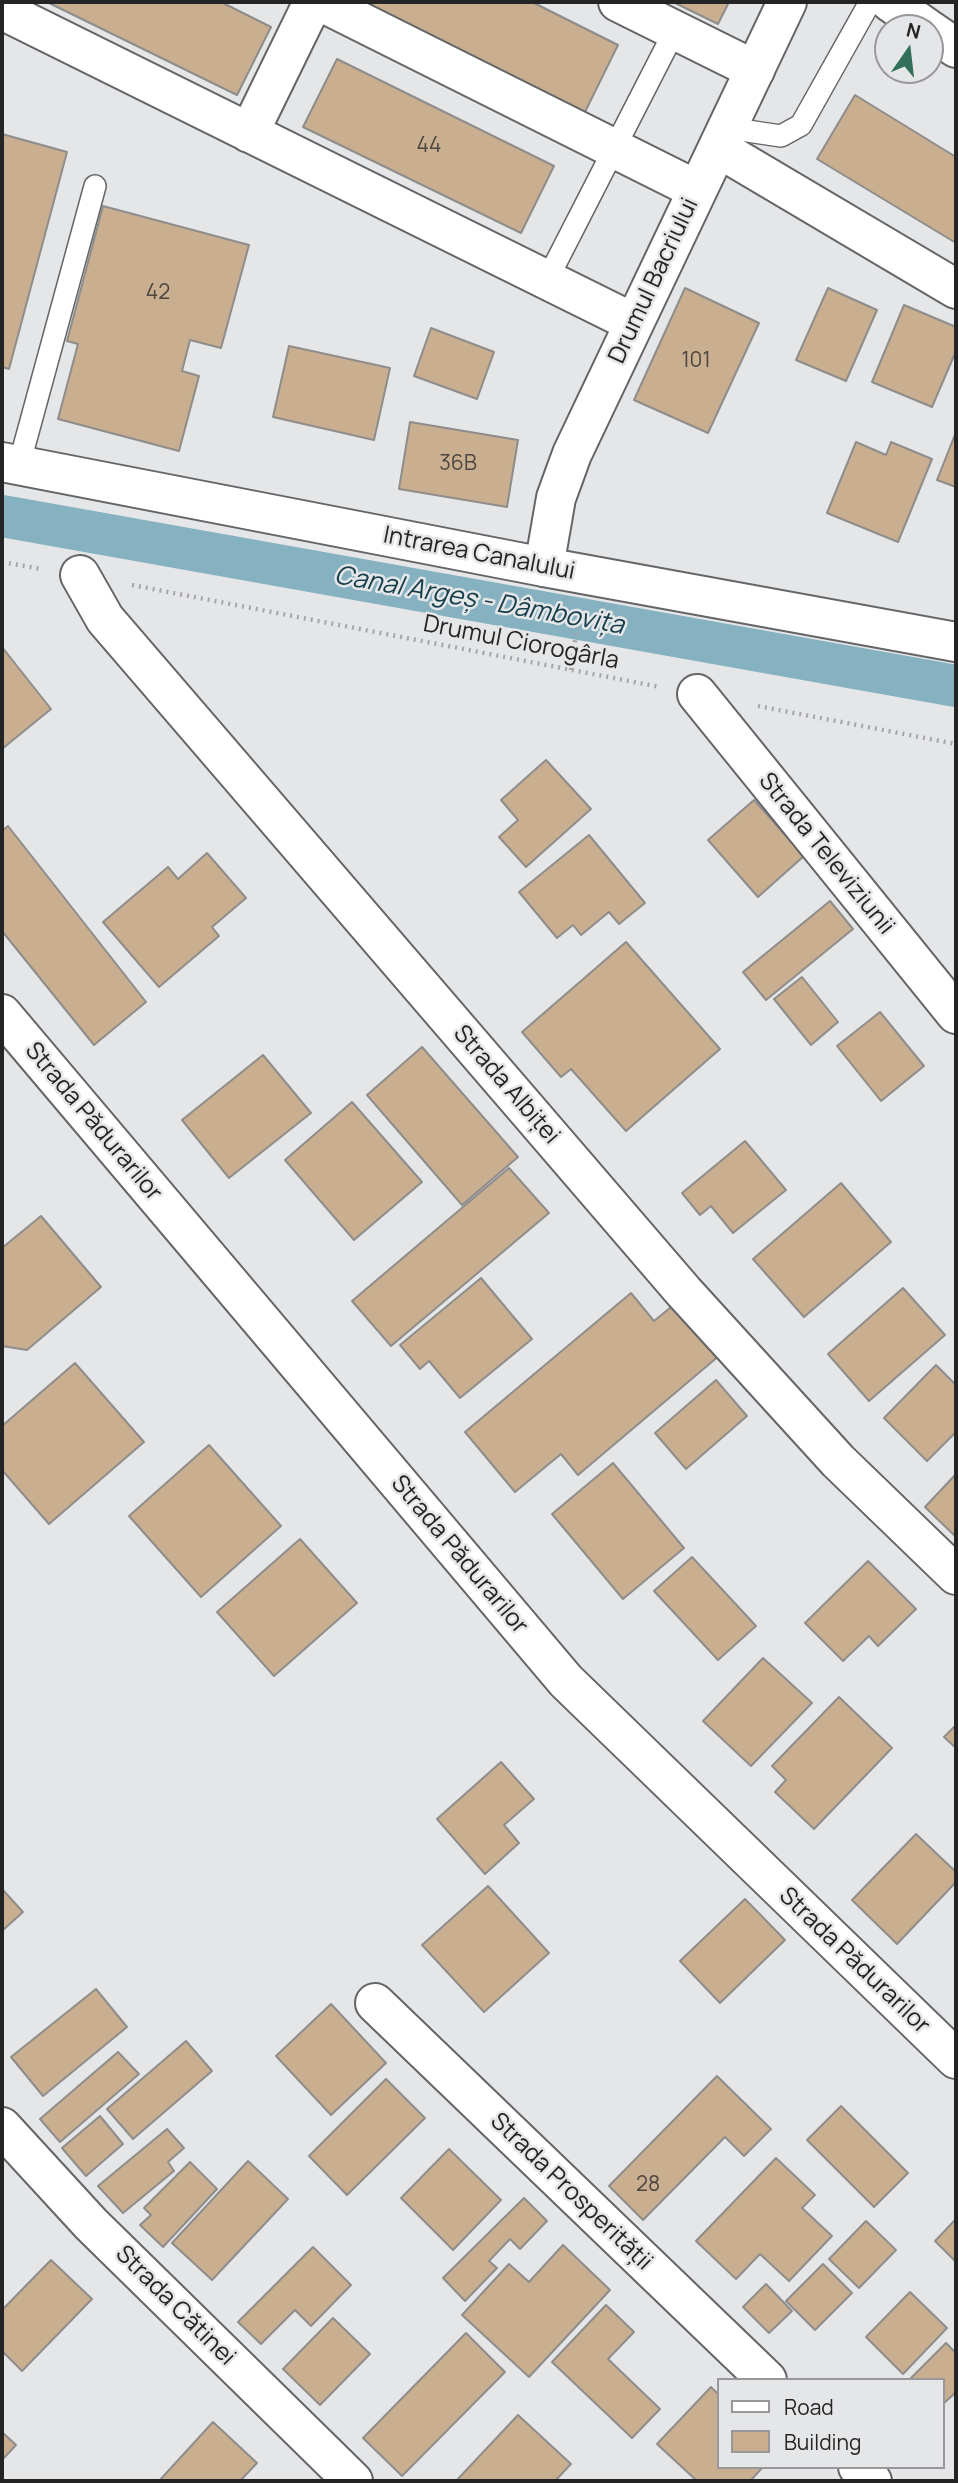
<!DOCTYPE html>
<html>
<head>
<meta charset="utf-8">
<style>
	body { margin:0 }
	#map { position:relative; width:958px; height:2483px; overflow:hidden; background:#e5e6e8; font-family:Manrope,sans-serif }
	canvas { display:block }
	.frame { position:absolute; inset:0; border:4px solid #242425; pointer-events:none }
	.legend { position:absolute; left:717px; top:2378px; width:228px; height:91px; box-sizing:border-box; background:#e5e6e8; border:2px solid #98989a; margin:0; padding:9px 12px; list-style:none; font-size:21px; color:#242425 }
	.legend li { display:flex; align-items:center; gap:14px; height:35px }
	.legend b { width:35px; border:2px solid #98989a }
	.north { position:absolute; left:874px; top:14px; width:70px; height:70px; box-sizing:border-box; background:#e5e6e8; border:2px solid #98989a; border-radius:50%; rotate:14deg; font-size:19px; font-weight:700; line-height:28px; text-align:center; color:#242425 }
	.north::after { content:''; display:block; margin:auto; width:24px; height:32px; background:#32705b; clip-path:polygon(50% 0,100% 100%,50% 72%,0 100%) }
</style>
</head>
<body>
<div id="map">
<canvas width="958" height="2483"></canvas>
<div class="frame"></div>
<ul class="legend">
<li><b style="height:9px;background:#fff"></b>Road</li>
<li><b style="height:19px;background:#c9ae90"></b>Building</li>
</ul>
<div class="north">N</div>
</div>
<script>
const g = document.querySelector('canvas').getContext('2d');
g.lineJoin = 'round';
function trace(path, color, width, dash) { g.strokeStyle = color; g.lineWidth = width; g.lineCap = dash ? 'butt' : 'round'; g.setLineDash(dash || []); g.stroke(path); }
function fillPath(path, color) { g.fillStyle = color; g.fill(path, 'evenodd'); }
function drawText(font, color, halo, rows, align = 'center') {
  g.font = font + ' Manrope,sans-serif'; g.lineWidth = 5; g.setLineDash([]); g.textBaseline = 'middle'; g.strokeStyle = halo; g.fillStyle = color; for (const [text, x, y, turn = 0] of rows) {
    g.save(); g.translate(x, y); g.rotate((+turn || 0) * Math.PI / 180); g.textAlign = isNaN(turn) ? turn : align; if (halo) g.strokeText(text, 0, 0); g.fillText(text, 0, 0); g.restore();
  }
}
const canal = new Path2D(`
	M2 516 956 686`);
const building = new Path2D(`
	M47 2H221L271 27 237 95Z
	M373 2H532L618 45 584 114 370 7Z
	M673 2H729L718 24Z
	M337 59 554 166 521 233 303 127Z
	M855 95 956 157V243L817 159Z
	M2 134 67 152 9 369 2 367Z
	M103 206 249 245 221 348 190 340 182 371 199 376 179 451 58 419 78 344 67 341Z
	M685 288 759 323 708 433 634 400Z
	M828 288 877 310 846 381 796 360Z
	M904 305 956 327V351L932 407 872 382Z
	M431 328 494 352 477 399 414 376Z
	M289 346 390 368 374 440 273 417Z
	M410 422 518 440 507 507 399 489Z
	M956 432V487L937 480Z
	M856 442 886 455 891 442 932 459 898 542 827 513Z
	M2 647 51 709 2 749Z
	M546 760 591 809 526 867 499 837 518 820 501 800Z
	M754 800 804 856 758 897 708 840Z
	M8 826 146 1002 94 1045 2 931V831Z
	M589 835 645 903 619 924 609 912 581 935 573 925 557 938 519 892Z
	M207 853 246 898 212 927 219 936 159 987 103 922 168 867 178 879Z
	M830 901 853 929 766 1000 743 972Z
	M626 942 720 1049 626 1131 571 1069 561 1077 522 1032Z
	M802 977 838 1022 811 1045 774 999Z
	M880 1012 924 1066 881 1101 837 1046Z
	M422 1047 518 1157 462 1205 367 1095Z
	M263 1055 311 1113 229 1178 182 1120Z
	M352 1102 422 1182 354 1240 285 1160Z
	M745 1141 786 1190 733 1233 711 1206 700 1215 682 1193Z
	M509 1168 549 1213 391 1346 352 1301Z
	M841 1183 891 1242 804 1317 753 1259Z
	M41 1216 101 1287 27 1350 2 1346V1248Z
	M481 1278 532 1339 460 1398 429 1361 420 1369 400 1345Z
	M903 1288 945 1335 869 1401 828 1354Z
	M631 1293 654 1321 676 1303 720 1355 578 1475 561 1454 515 1492 465 1432Z
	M75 1363 144 1442 49 1524 2 1470V1426Z
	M936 1365 956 1385V1432L927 1461 884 1418Z
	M716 1380 747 1416 686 1469 655 1433Z
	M209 1445 281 1526 201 1597 129 1516Z
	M613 1463 684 1548 623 1599 552 1514Z
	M956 1474V1537L925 1507Z
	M300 1539 357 1603 274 1676 217 1612Z
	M692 1557 756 1626 718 1660 654 1591Z
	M868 1561 916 1609 878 1646 869 1636 843 1661 805 1623Z
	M763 1658 812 1703 751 1766 703 1721Z
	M839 1697 892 1748 814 1829 775 1792 786 1780 772 1766Z
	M956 1725V1748L944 1737Z
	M501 1762 534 1799 504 1825 519 1843 485 1874 437 1819Z
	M916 1834 956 1872V1882L897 1944 852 1900Z
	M488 1886 549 1953 484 2012 422 1945Z
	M2 1889 23 1912 2 1931Z
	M745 1899 785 1940 720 2003 680 1961Z
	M96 1989 127 2027 43 2096 11 2057Z
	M331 2004 386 2063 331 2115 276 2056Z
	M186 2041 212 2071 133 2139 107 2109Z
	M118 2052 139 2074 60 2142 40 2119Z
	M717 2076 771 2129 744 2156 725 2137 643 2220 609 2186Z
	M386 2079 425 2118 347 2195 309 2156Z
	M841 2106 908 2173 874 2207 807 2140Z
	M100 2116 123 2144 86 2176 62 2148Z
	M167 2129 184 2148 168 2162 174 2171 123 2213 98 2186Z
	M449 2149 501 2200 453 2250 401 2198Z
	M776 2158 815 2195 802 2208 832 2236 789 2281 760 2254 736 2279 696 2241Z
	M248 2161 288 2199 212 2280 172 2243Z
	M190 2162 217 2189 163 2247 140 2225 151 2215 144 2208Z
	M524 2198 547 2221 520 2249 510 2239 489 2261 497 2268 465 2301 443 2278Z
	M956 2219V2262L935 2241Z
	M866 2221 896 2250 859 2288 829 2259Z
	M563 2245 610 2290 529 2377 462 2315 509 2264 529 2282Z
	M313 2247 351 2285 311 2326 295 2310 261 2344 238 2322Z
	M51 2260 92 2299 22 2371 2 2351V2310Z
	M823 2264 852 2293 815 2330 786 2301Z
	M766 2284 792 2311 769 2333 743 2307Z
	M910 2292 947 2328 903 2374 866 2337Z
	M606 2305 634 2332 608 2359 660 2409 632 2438 552 2362Z
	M333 2318 370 2354 320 2405 283 2369Z
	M466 2333 505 2372 402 2476 363 2438Z
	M946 2343 956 2353V2392L942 2405V2380H909Z
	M711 2387 718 2394V2467H763L750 2481H697L657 2444Z
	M518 2415 571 2464 555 2481H456Z
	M213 2422 257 2463 240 2481H159Z
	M2 2432 16 2445 2 2460Z`);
const path = new Path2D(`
	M2 562 41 569
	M132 585 660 687
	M571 670 579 613
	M758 706 956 744`);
const lane = new Path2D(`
	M727 128 781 136 801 125 870 2
	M547 280 675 30
	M19 465 95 186`);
const street = new Path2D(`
	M321 2 697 190
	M618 2 755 70
	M890 2 927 28
	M2 10 634 323
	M930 30 956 48
	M249 133 313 2
	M718 148 956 289
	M2 462 544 567
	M80 575 105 619 684 1292 838 1461 956 1575
	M697 694 956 1014
	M2 1014 566 1681 956 2059
	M375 2003 767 2380
	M2 2127 91 2224 353 2481
	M858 2467 872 2481`);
const secondary = new Path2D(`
	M787 2 572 454 556 498 544 567 956 642`);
const numberNames = [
	["44",429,146],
	["42",158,293],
	["101",696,361],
	["36B",458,464],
	["28",648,2185]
];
const streetNames = [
	["Drumul Bacriului",654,281,-65],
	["Intrarea Canalului",479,554,11],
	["Drumul Ciorogârla",521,643,11],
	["Strada Televiziunii",826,854,51],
	["Strada Albiței",506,1085,49],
	["Strada Pădurarilor",93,1122,50],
	["Strada Pădurarilor",459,1555,50],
	["Strada Pădurarilor",854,1961,44],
	["Strada Prosperității",571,2192,44],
	["Strada Cătinei",175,2306,45]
];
const waterNames = [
	["Canal Argeș - Dâmbovița",479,601,10]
];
trace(canal, '#85b1c0', 42);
fillPath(building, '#c9ae90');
trace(building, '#8e8d8b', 2);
trace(lane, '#646567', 24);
trace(street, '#646567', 42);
trace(secondary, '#646567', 42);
trace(path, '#a5a6a7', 4.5, [2, 5]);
trace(lane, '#fff', 21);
trace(street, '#fff', 38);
trace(secondary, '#fff', 38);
drawText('21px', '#4d4640', null, numberNames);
drawText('24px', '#242425', '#e5e6e8', streetNames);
drawText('italic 26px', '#173f4b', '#e5e6e8', waterNames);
</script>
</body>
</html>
